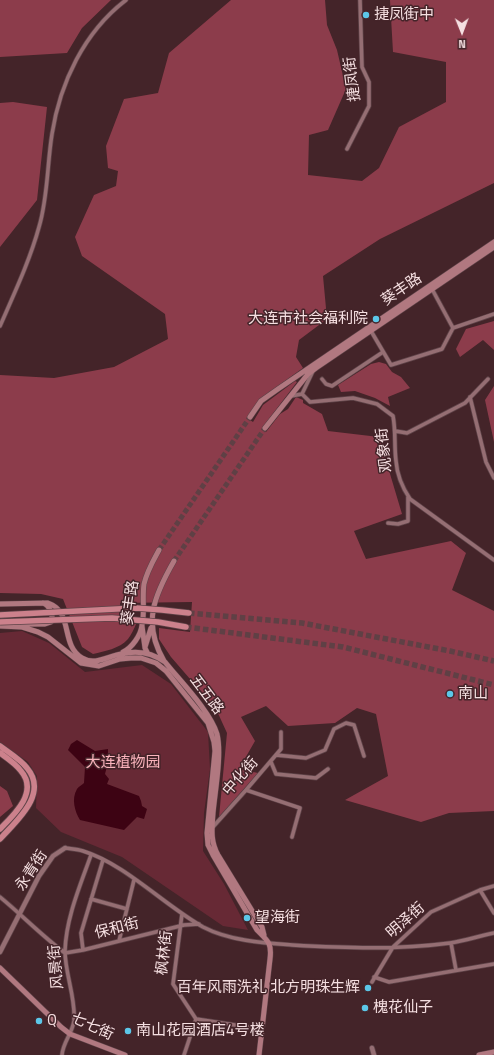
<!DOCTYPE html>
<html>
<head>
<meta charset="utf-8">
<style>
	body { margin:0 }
	#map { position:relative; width:494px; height:1055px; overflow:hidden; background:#442429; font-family:"Titillium Web",sans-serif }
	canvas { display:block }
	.north { position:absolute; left:442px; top:12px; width:40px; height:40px; -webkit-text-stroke:3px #442429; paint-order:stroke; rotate:179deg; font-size:11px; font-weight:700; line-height:16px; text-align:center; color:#f5dfe1 }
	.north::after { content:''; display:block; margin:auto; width:14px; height:18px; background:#f5dfe1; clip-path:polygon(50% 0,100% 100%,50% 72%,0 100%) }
</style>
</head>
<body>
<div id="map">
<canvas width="494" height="1055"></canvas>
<div class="north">N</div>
</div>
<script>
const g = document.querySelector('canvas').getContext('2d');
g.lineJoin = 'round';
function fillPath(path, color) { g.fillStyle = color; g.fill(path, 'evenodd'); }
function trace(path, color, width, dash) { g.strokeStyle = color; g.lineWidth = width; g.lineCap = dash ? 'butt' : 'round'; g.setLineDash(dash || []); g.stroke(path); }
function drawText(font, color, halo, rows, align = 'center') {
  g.font = font + ' "Titillium Web","Noto Sans SC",sans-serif'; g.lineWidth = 3; g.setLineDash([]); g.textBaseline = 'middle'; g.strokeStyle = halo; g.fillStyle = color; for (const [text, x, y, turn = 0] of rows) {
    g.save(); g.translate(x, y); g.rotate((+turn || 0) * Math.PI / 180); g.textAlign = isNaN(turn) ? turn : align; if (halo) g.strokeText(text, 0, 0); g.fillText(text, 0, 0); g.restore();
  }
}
const green = new Path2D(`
	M22 631 49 643 85 672 142 665 171 684 208 732 210 769 204 813 203 851 224 884 248 930 223 926 122 857 61 832 36 808 37 776 28 762 0 742V633Z`);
const forest = new Path2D(`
	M0 0H111L82 28 67 53 0 57Z
	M231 0H325L327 25 337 50 346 89 328 130 309 135 308 175 362 181 379 168 399 127 446 102V62L393 52 390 0H494V183L380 239 323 276 327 319 299 340 296 357 303 368 260 399 247 418 253 422 263 405 295 381 297 382 262 428 266 432 280 414 288 409 296 397 303 400V403L322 414 328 431 379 437 402 514 354 531 366 559 451 541 466 553 452 590 494 611V811L449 813 421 822 345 800 388 776 376 714 357 708 335 723 288 726 266 706 241 717 255 741 239 769 258 773 219 817 227 733 216 709 171 657 159 639V628L190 632 192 602 120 603 121 623 136 624C134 629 131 635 128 639 119 649 105 651 93 654L82 647 63 599 41 594 0 593V375L54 378 114 367 168 339 165 314 82 256 75 237 94 195 116 186 118 171 108 168 106 146 124 99 158 93 169 53Z
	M13 102 47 107 37 200 0 247V103Z
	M494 321V350L483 340 460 357 456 349 466 329Z
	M379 362 386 364 392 372 401 377 410 388 388 397 390 406 375 398 355 391 341 392 338 385 371 364Z
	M494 386V442L485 400Z
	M0 786 7 791 13 806 0 817Z`);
const water = new Path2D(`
	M77 740 95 751 108 749V762L105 774 109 779 107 784 139 796 141 801 142 806 147 809 144 819 137 817 124 830 80 820C75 812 71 799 77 789 78 787 82 785 84 783L85 767 68 750 71 744Z`);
const secondaryTunnel = new Path2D(`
	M159 550 250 417
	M174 561 265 428`);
const primaryTunnel = new Path2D(`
	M189 613 302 623 450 651 494 661
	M186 627 343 647 494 685`);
const minor = new Path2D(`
	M347 149 369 106V82L362 67 360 0
	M0 326C14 294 30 260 39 227 48 197 47 165 52 134 60 83 84 32 126 0
	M453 328 494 314
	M371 331 391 365 442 349 453 328 432 289
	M322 379 326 384 332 386 383 352
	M302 394 310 402 353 398 377 404 393 416C396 432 394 445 396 461 397 475 402 487 410 499L494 560
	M291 396 302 394 313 371
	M470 397 486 462 494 478
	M395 431 407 433 465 403 488 379
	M388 523 398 524 408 521V497
	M276 755 306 758 325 750 334 729 346 723 354 725 364 756
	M271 762 276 774 316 778 328 769
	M246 790 300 808 292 837
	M212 828 246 790 281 749V732
	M65 848C71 849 77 849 83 851 125 864 164 905 203 927 230 941 263 943 292 945 344 948 398 950 450 943 464 941 479 936 494 933
	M480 890 494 913
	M0 897C22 915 42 936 65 953L83 950 184 925 199 924
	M91 899 127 909
	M182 914 173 984 196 1019 261 1029
	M119 941 134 880
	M451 943 456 970
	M83 950 81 933 103 860
	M374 977 389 982 494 964
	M372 982 393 947 431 912 480 890 494 886
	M62 1055C63 1042 72 1034 74 1021 76 998 65 974 65 951 66 918 80 886 91 855
	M184 1055 196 1019`);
const tertiary = new Path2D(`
	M0 952 39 876 53 856 65 848
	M372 1048 374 1055`);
const secondary = new Path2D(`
	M250 417 261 401 278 389 494 242
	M265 428 308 374 316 368 494 247
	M0 604 48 603C74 612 60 645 82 658 95 666 108 656 121 654 137 650 151 652 165 662 180 681 210 711 217 734 222 754 215 791 213 813 212 828 210 841 218 855L262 927 264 935
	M19 624H45L51 622C54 615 50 606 43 603
	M0 626 22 627 38 632 48 637 81 663 99 666 120 659 131 658H141L156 663 166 671 208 723 214 742 215 751 207 833 208 845 213 855 257 930C268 941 272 943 270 959L259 1055
	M142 626 145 648 148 654
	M145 647 151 628
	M123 652C132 648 141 635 142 625 145 612 142 598 144 584 147 571 153 561 159 550
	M164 661C142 623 154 596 174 561
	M0 968 61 1027 70 1034 125 1055
	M479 1055 494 1052`);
const primary = new Path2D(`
	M0 746C8 752 21 760 27 768 49 794 16 821 0 839
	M0 753C7 758 16 764 21 771 39 792 14 815 0 829`);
const primaryBridge = new Path2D(`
	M0 615 136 608 162 610 189 613
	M0 622 112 618 158 622 186 627`);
const markers = [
	[366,15,4,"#5cc7e8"],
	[376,319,4,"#5cc7e8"],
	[450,694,4,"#5cc7e8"],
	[247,918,4,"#5cc7e8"],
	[368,988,4,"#5cc7e8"],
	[365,1008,4,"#5cc7e8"],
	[39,1021,4,"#5cc7e8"],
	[128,1031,4,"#5cc7e8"]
];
const poiNames = [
	["捷凤街中",374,15],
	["大连市社会福利院",368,319,"right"],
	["南山",458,694],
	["望海街",255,918],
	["百年风雨洗礼 北方明珠生辉",360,988,"right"],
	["槐花仙子",373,1008],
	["Q",47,1021],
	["南山花园酒店4号楼",136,1031]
];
const streetNames = [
	["捷凤街",353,79,-97],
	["葵丰路",402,290,-34],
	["观象街",385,450,-96],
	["葵丰路",131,603,-82],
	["五五路",206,695,53],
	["中化街",241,777,-49],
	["永青街",32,871,-57],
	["明泽街",406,921,-41],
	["保和街",117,929,-14],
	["枫林街",165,953,-83],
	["风景街",57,967,-95],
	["七七街",92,1027,25]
];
const parkNames = [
	["大连植物园",123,763]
];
fillPath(green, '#672935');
fillPath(forest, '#8c3c4b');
fillPath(water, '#3d0313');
trace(secondaryTunnel, '#5f4045', 5, [5, 2.5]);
trace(primaryTunnel, '#5f4045', 5.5, [5.5, 3]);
trace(minor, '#5e4348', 5);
trace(tertiary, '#5e4348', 6);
trace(secondary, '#5e4348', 6);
trace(primary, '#5e4348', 7);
trace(minor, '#956e73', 3.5);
trace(tertiary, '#956e73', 4.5);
trace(secondary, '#b17880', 5);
trace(primary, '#cc818c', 5.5);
trace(primaryBridge, '#5e4348', 7, []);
trace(primaryBridge, '#cc818c', 5.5);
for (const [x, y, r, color] of markers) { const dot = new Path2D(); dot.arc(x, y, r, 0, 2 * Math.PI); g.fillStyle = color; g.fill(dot); trace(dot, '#442429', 1.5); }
drawText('15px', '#f5dfe1', '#442429', poiNames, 'left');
drawText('15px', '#f5dfe1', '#442429', streetNames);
drawText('15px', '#fab3bc', '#442429', parkNames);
</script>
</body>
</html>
